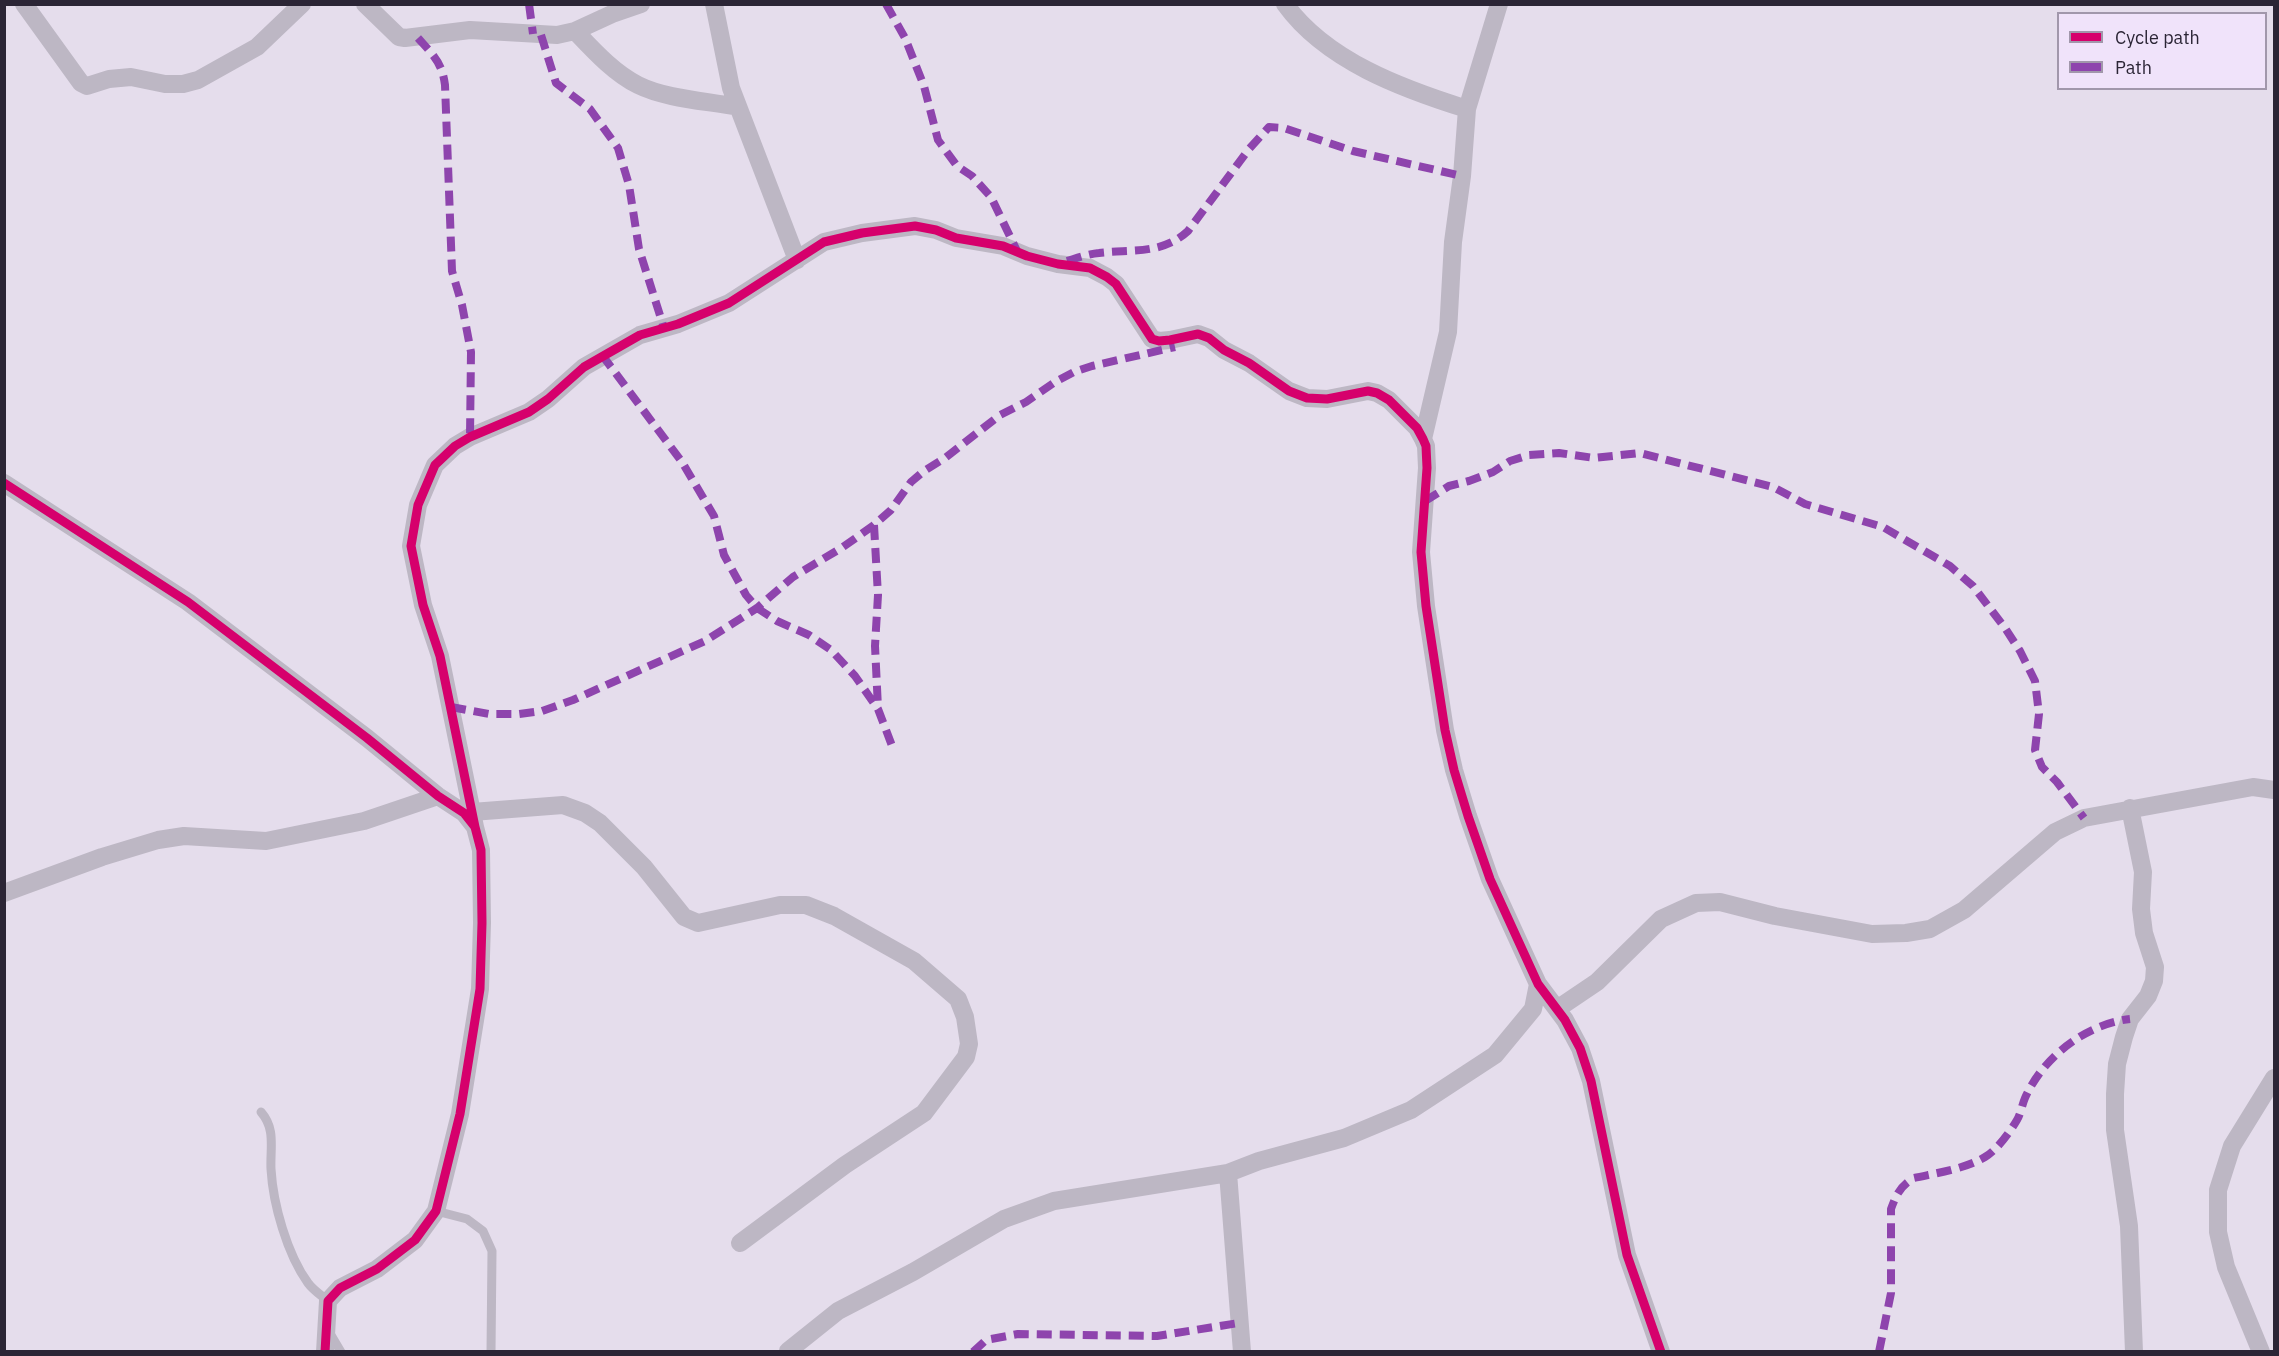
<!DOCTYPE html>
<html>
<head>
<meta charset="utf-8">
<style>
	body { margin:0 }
	#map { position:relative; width:2279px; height:1356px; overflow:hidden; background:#e5ddec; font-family:"IBM Plex Sans",sans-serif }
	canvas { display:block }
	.frame { position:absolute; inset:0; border:6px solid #2b2535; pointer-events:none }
	.legend { position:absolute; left:2057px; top:12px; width:210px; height:78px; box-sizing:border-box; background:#f0e3fa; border:2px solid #a197ab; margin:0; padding:8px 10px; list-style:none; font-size:18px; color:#2b2535 }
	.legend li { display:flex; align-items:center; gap:12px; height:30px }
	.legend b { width:30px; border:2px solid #a197ab }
</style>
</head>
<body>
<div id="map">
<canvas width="2279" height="1356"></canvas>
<div class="frame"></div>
<ul class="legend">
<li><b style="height:8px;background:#d6006c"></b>Cycle path</li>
<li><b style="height:8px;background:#8e44ad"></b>Path</li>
</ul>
</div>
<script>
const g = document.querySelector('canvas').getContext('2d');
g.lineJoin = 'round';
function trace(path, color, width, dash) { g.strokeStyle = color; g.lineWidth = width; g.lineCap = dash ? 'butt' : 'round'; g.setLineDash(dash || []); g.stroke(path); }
const lane = new Path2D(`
	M261 1112C276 1129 270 1148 271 1169 273 1204 287 1254 308 1283 313 1290 322 1296 328 1301
	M436 1211 467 1219 483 1231 492 1251 491 1352
	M328 1330 341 1352`);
const street = new Path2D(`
	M24 4 81 83 87 86 109 79 131 77 165 84H183L198 80 257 47 302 4
	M365 4 399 37 405 38 470 30 557 35 575 31 612 14 641 4
	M714 4 731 88 797 260
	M1285 4C1326 61 1403 89 1467 109
	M575 31C594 51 614 73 638 85 666 99 708 101 738 107
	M1423 439 1448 332 1453 242 1462 176 1467 109 1499 4
	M4 483 188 602 367 738 438 796 464 813 475 827 481 850 482 923 480 989 460 1114 436 1211 415 1240 377 1269 340 1288 328 1301 325 1352
	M2130 808 2143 872 2141 909 2144 933 2155 967 2154 981 2148 996 2130 1019 2124 1037 2117 1064 2115 1094V1130L2129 1226 2134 1352
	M472 812 563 805 585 813 600 823 644 867 684 917 698 923 780 905H806L834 916 914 961 958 999 965 1017 969 1044 966 1057 924 1113 845 1165 740 1243
	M475 827 440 656 423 605 411 546 418 505 435 465 455 446 470 437 529 412 548 399 584 367 640 335 678 324 729 303 824 242 862 233 915 226 936 230 956 238 1003 246 1027 256 1058 264 1090 268 1107 277 1116 284 1152 339 1159 341 1170 340 1198 334 1209 338 1224 350 1249 363 1289 391 1307 398 1327 399 1368 391 1377 393 1389 400 1417 428 1423 439 1426 446 1427 468 1421 552 1426 606 1445 730 1454 770 1468 816 1490 879 1538 984 1565 1020 1580 1048 1591 1081 1627 1255 1661 1352
	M4 893 102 857 158 840 184 836 266 841 364 821 438 796
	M1557 1009 1597 982 1661 919 1696 903 1720 902 1775 916 1872 934 1906 933 1930 929 1964 910 2055 832 2084 818 2253 787 2274 790
	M1228 1173 1242 1352
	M788 1351 838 1311 913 1272 1004 1219 1054 1201 1228 1173 1259 1161 1344 1138 1411 1110 1495 1055 1533 1009 1538 984
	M2261 1352 2226 1267 2218 1232V1190L2232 1146 2274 1078`);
const quiet = new Path2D(`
	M529 4 533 34
	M886 4 905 38 924 86 938 140 957 166 972 176 991 197 1017 251
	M541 35 556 83 590 109 618 148 629 185 639 249 664 328
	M418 38C433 55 442 62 445 85L452 271 462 305 471 352 470 437
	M1067 261C1077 258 1088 254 1099 253 1131 249 1162 255 1188 231L1249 149 1269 127 1284 128 1353 151 1462 176
	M602 355 682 462 714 516 724 555 746 595 757 608 777 621 809 635 831 650 855 676 878 709 894 751
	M1425 501 1449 486 1469 481 1493 472 1510 461 1529 455 1559 453 1594 458 1640 453 1773 487 1805 504 1883 527 1950 566 1973 586 2005 628 2020 651 2035 681 2039 714 2035 750 2042 767 2057 782 2084 818
	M874 525 878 595 875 646 878 708
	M451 707 489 714H519L542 711 573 700 705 641 757 608 793 577 843 547 874 525 891 510 911 482 924 471 945 458 1000 415 1026 402 1055 382 1074 372 1092 366 1175 347
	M973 1352 986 1340 1018 1334 1157 1336 1239 1323
	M1879 1352 1891 1293V1209C1896 1195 1901 1185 1914 1178 1936 1173 1965 1169 1985 1157 1997 1150 2010 1132 2017 1120 2021 1113 2022 1105 2025 1098 2043 1057 2086 1024 2130 1019`);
const cycleway = new Path2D(`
	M4 483 188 602 367 738 438 796 464 813 475 827 481 850 482 923 480 989 460 1114 436 1211 415 1240 377 1269 340 1288 328 1301 325 1352
	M475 827 440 656 423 605 411 546 418 505 435 465 455 446 470 437 529 412 548 399 584 367 640 335 678 324 729 303 824 242 862 233 915 226 936 230 956 238 1003 246 1027 256 1058 264 1090 268 1107 277 1116 284 1152 339 1159 341 1170 340 1198 334 1209 338 1224 350 1249 363 1289 391 1307 398 1327 399 1368 391 1377 393 1389 400 1417 428 1423 439 1426 446 1427 468 1421 552 1426 606 1445 730 1454 770 1468 816 1490 879 1538 984 1565 1020 1580 1048 1591 1081 1627 1255 1661 1352`);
trace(lane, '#bdb7c4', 9);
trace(street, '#bdb7c4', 18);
trace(quiet, '#8e44ad', 8, [15, 8]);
trace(cycleway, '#d6006c', 9);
</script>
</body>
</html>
